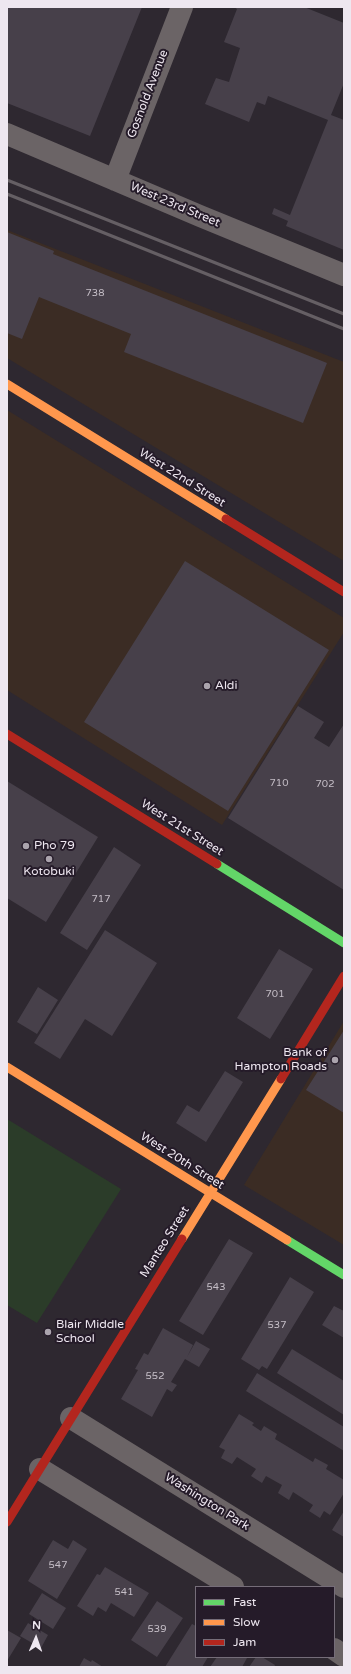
<!DOCTYPE html>
<html>
<head>
<meta charset="utf-8">
<style>
	body { margin:0 }
	#map { position:relative; width:351px; height:1674px; overflow:hidden; background:#2e2830; font-family:"Varela Round",sans-serif }
	canvas { display:block }
	.frame { position:absolute; inset:0; border:8px solid #eee7f0; pointer-events:none }
	.legend { position:absolute; left:195px; top:1586px; width:140px; height:72px; box-sizing:border-box; background:#251b29; border:1px solid #756d79; margin:0; padding:5px 7px; list-style:none; font-size:12px; color:#eee7f0 }
	.legend li { display:flex; align-items:center; gap:8px; height:20px }
	.legend b { width:20px; border:1px solid #756d79 }
	.north { position:absolute; left:16px; top:1618px; width:40px; height:40px; -webkit-text-stroke:3px #251b29; paint-order:stroke; rotate:2deg; font-size:11px; font-weight:700; line-height:16px; text-align:center; color:#eee7f0 }
	.north::after { content:''; display:block; margin:auto; width:14px; height:18px; background:#eee7f0; clip-path:polygon(50% 0,100% 100%,50% 72%,0 100%) }
</style>
</head>
<body>
<div id="map">
<canvas width="351" height="1674"></canvas>
<div class="frame"></div>
<ul class="legend">
<li><b style="height:5px;background:#63d668"></b>Fast</li>
<li><b style="height:5px;background:#ff974d"></b>Slow</li>
<li><b style="height:5px;background:#b3261e"></b>Jam</li>
</ul>
<div class="north">N</div>
</div>
<script>
const g = document.querySelector('canvas').getContext('2d');
g.lineJoin = 'round';
function fillPath(path, color) { g.fillStyle = color; g.fill(path, 'evenodd'); }
function trace(path, color, width, dash) { g.strokeStyle = color; g.lineWidth = width; g.lineCap = dash ? 'butt' : 'round'; g.setLineDash(dash || []); g.stroke(path); }
function drawText(font, color, halo, rows, align = 'center') {
  g.font = font + ' "Varela Round",sans-serif'; g.lineWidth = 4; g.setLineDash([]); g.textBaseline = 'middle'; g.strokeStyle = halo; g.fillStyle = color; for (const [text, x, y, turn = 0] of rows) {
    g.save(); g.translate(x, y); g.rotate((+turn || 0) * Math.PI / 180); g.textAlign = isNaN(turn) ? turn : align; if (halo) g.strokeText(text, 0, 0); g.fillText(text, 0, 0); g.restore();
  }
}
const commercial = new Path2D(`
	M7 230 344 362V561L7 358Z
	M7 410 344 618V632L222 825 7 690Z
	M344 1021V1245L244 1185Z`);
const green = new Path2D(`
	M7 1119 121 1189 37 1323 7 1305Z`);
const building = new Path2D(`
	M7 7H142L90 136 7 103Z
	M234 7H304L344 23V83L331 115 344 120V250L286 226 288 221 272 214 274 208 290 215 328 120 268 96 265 105 257 102 249 122 205 104 216 78 229 82 240 48 224 42 237 9Z
	M7 232 54 251 53 254 327 363 303 423 124 352 131 334 39 297 22 339 7 333Z
	M185 561 329 650 228 811 84 722Z
	M298 706 324 722 314 738 329 747 344 724V890L228 818Z
	M7 781 98 837 46 922 7 898Z
	M114 847 141 865 87 950 60 933Z
	M105 930 157 963 112 1036 85 1019 60 1059 34 1043Z
	M279 949 313 969 270 1039 237 1018Z
	M38 987 58 1000 37 1034 17 1022Z
	M344 1030V1113L306 1090Z
	M225 1071 243 1082 206 1142 176 1123 187 1105 199 1112Z
	M229 1239 253 1253 203 1335 179 1321Z
	M290 1277 314 1292 267 1369 262 1366 259 1370 241 1359Z
	M334 1306 344 1311V1338L322 1325Z
	M163 1328 193 1345 187 1357 196 1341 210 1349 199 1367 185 1359 171 1382 177 1385 172 1392 167 1389 152 1417 121 1399 138 1370 135 1369 144 1353 148 1355Z
	M292 1349 344 1381V1415L277 1373Z
	M257 1373 344 1427V1451L246 1391Z
	M239 1414 254 1423 252 1425 261 1431 264 1426 277 1434 275 1439 313 1462 315 1458 328 1465 326 1469 344 1480V1493L330 1515 324 1511 320 1518 309 1511 313 1505 293 1492 289 1500 278 1493 282 1485 266 1476 262 1483 251 1476 256 1469 237 1457 232 1464 221 1458 225 1450 219 1447Z
	M344 1511V1537L332 1530Z
	M53 1540 68 1549 73 1540 87 1549 57 1599 28 1581Z
	M105 1567 149 1593 134 1617 111 1603 106 1612 98 1607 93 1616 77 1606 97 1574 100 1575Z
	M42 1593 66 1608 53 1629 29 1614Z
	M157 1601 183 1618 157 1657 131 1640Z
	M28 1623 48 1635 41 1648 20 1636Z
	M192 1624 196 1626V1657H208L202 1667H165Z
	M7 1630 21 1638 7 1661Z
	M217 1657H245L247 1658 242 1667H210Z
	M256 1657H262L275 1665 274 1667H249Z
	M84 1658 91 1662 92 1660 103 1667H79Z`);
const street = new Path2D(`
	M7 134 200 216 344 275
	M115 180 182 7
	M71 1418 344 1587
	M40 1469 233 1587
	M334 1649 344 1656`);
const fast = new Path2D(`
	M217 864 344 943
	M287 1240 344 1275`);
const slow = new Path2D(`
	M7 384 226 519
	M7 1067 287 1240
	M182 1239 281 1079`);
const jam = new Path2D(`
	M226 519 344 592
	M7 734 217 864
	M281 1079 344 976
	M7 1522 182 1239`);
const rail = new Path2D(`
	M7 180 344 314
	M7 194 344 329`);
const markers = [
	[207,686,4,"#aba4ad"],
	[26,846,4,"#aba4ad"],
	[49,859,4,"#aba4ad"],
	[335,1060,4,"#aba4ad"],
	[48,1332,4,"#aba4ad"]
];
const numberNames = [
	["738",95,293],
	["710",279,783],
	["702",325,784],
	["717",101,899],
	["701",275,994],
	["543",216,1287],
	["537",277,1325],
	["552",155,1376],
	["547",58,1565],
	["541",124,1592],
	["539",157,1629]
];
const streetNames = [
	["Gosnold Avenue",148,94,-69],
	["West 23rd Street",175,205,23],
	["West 22nd Street",182,478,32],
	["West 21st Street",182,828,32],
	["West 20th Street",182,1161,32],
	["Manteo Street",165,1242,-58],
	["Washington Park",207,1502,32]
];
const poiNames = [
	["Aldi",215,686],
	["Pho 79",34,846],
	["Kotobuki",49,872,"center"],
	["Bank of",327,1053,"right"],
	["Hampton Roads",327,1067,"right"],
	["Blair Middle",56,1325],
	["School",56,1339]
];
fillPath(commercial, '#3b2c24');
fillPath(green, '#2b3c29');
fillPath(building, '#47404a');
trace(street, '#6b6466', 22);
trace(fast, '#63d668', 9);
trace(slow, '#ff974d', 9);
trace(jam, '#b3261e', 9);
trace(rail, '#655f64', 3);
for (const [x, y, r, color] of markers) { const dot = new Path2D(); dot.arc(x, y, r, 0, 2 * Math.PI); g.fillStyle = color; g.fill(dot); trace(dot, '#251b29', 1.5); }
drawText('10px', '#c4bdc6', null, numberNames);
drawText('12px', '#eee7f0', '#251b29', streetNames);
drawText('12px', '#eee7f0', '#251b29', poiNames, 'left');
</script>
</body>
</html>
